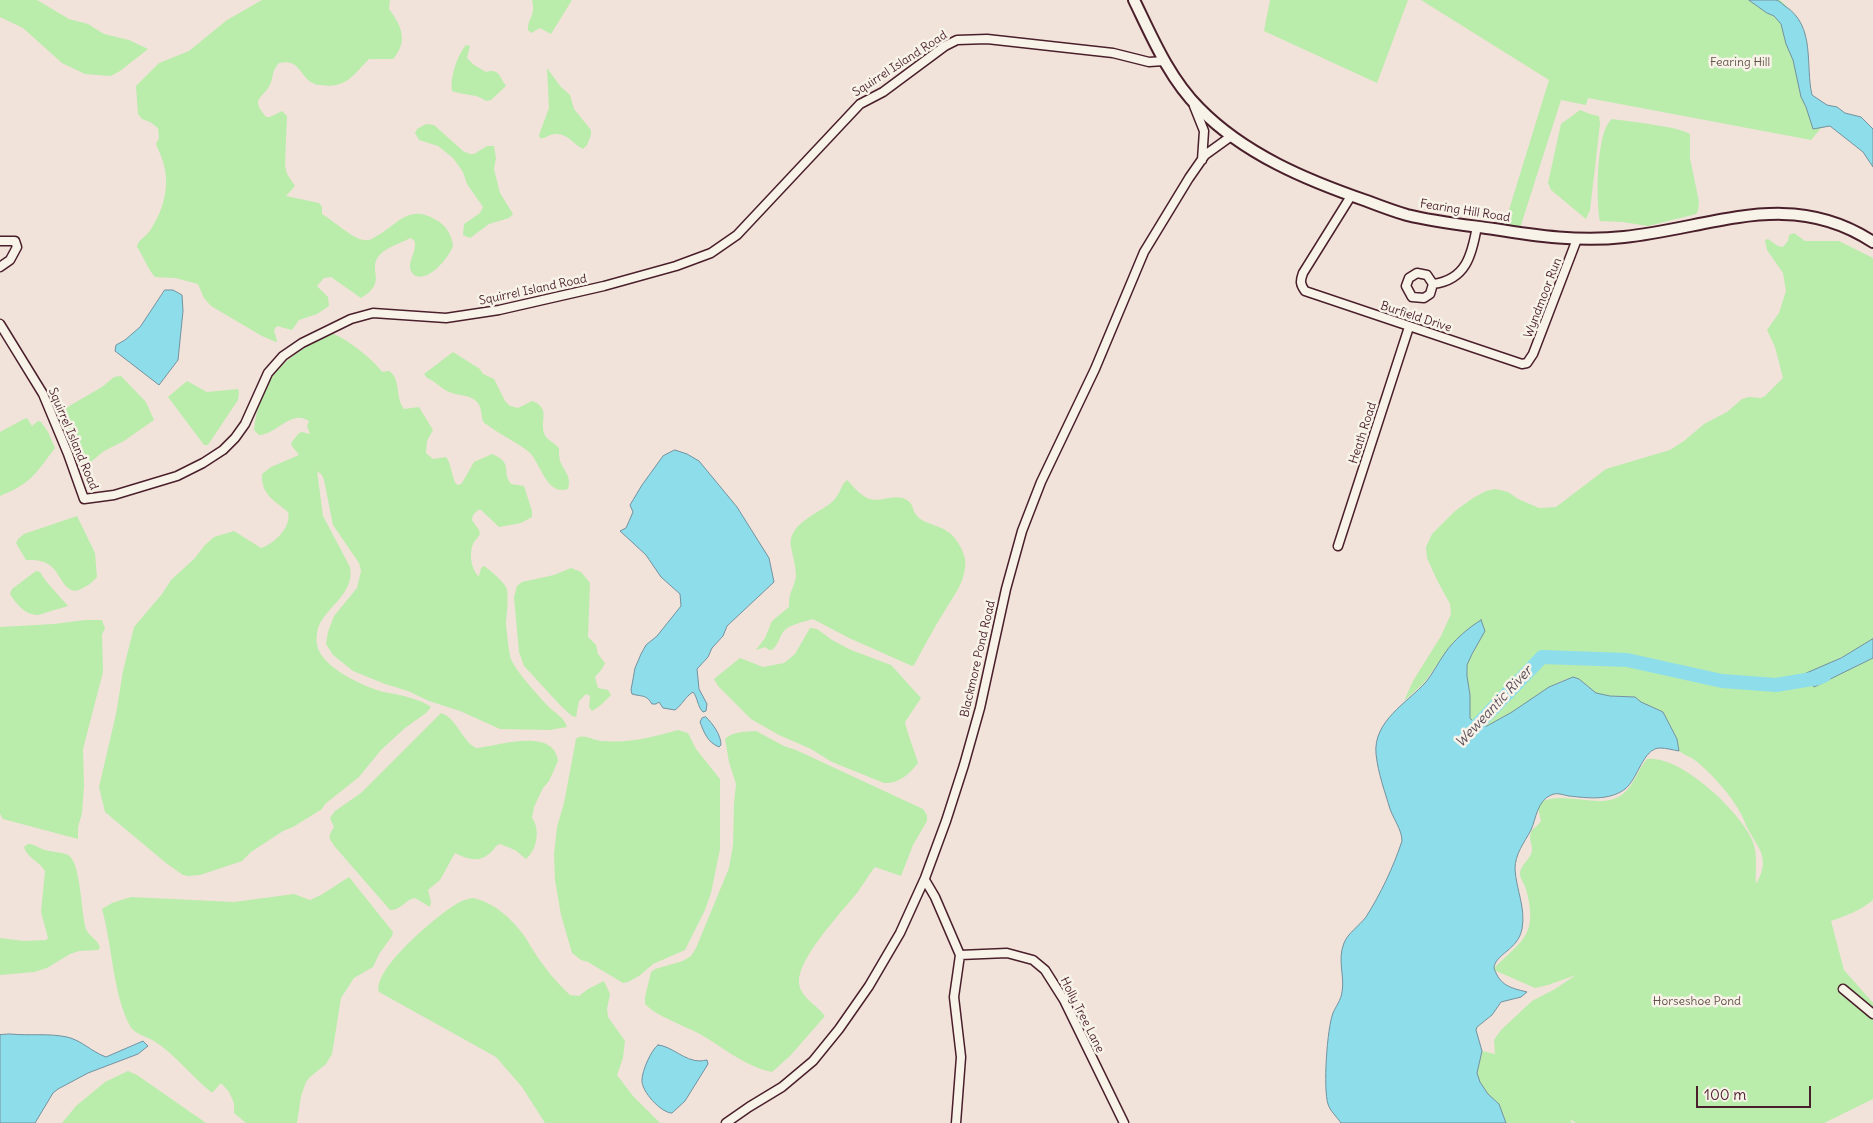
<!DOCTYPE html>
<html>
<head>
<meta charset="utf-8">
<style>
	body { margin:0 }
	#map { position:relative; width:1873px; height:1123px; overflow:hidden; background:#f1e3d9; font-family:Delius,sans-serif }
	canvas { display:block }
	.scale { position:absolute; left:1696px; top:1086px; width:115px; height:22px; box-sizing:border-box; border:2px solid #4a1f2b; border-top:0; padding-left:6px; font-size:15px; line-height:18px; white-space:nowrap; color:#4a1f2b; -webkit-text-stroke:4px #f7f3e8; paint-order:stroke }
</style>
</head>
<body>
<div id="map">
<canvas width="1873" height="1123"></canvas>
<div class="scale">100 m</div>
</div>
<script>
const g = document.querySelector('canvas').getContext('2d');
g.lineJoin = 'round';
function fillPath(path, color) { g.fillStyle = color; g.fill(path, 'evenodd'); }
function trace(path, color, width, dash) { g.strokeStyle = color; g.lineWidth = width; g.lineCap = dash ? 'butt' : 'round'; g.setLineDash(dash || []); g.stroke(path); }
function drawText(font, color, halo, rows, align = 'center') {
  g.font = font + ' Delius,sans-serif'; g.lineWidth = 5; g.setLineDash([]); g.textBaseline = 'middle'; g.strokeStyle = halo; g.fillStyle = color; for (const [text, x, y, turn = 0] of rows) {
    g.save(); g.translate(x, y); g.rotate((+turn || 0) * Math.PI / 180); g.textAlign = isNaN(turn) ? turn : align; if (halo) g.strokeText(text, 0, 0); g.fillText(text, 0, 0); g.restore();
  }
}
const green = new Path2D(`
	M0 0H37L69 19 88 24 104 34 129 40 148 49 120 71 111 76 85 74 62 63 23 28 0 17Z
	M262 0H390L389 9C401 25 409 41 393 59H369C353 75 346 89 321 85 316 85 311 83 307 79 297 68 296 60 279 63 271 72 274 76 270 85 262 100 250 97 266 117H270L282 111 287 116 285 165 287 174 295 186 286 196 319 203 322 207V214C334 221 353 239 364 240 369 241 372 239 375 237 398 225 408 203 436 220 446 225 451 234 453 245 451 256 426 286 413 274 404 264 419 251 414 240L410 238C400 244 385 247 378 257 368 271 388 282 361 298L331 277 324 278 317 286 328 297 329 306 317 314 299 320 292 330 277 326 274 330 277 341 276 342 262 336 211 306 204 298 198 284 175 278 155 277C147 268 144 257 137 247 138 240 144 238 149 232 161 215 169 192 165 170 164 161 159 152 156 144L159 138 158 128 150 122 142 119 138 114 136 86 159 63 189 51 227 20Z
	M532 0H572L551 34 540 28 531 33 528 30C528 16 536 17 532 0Z
	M1270 0H1408L1377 83 1264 31Z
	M1421 0H1780C1802 17 1797 48 1804 72 1806 82 1810 92 1814 102L1838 108 1811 140 1588 98 1586 105 1561 100 1520 228 1504 226 1549 80Z
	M466 45 470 46 467 58 474 65 486 72C499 68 499 76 506 86L491 100 486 101C476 93 465 96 452 91 450 77 457 56 466 45Z
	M547 68 561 87 570 95 574 109 591 130V135L587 145 583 149C573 144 568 133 555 134 549 134 546 139 540 138L539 135 549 108Z
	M1580 110 1590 114 1599 116 1600 124 1590 210 1586 219 1551 190 1548 183 1561 124Z
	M1612 119C1627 121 1681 127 1690 134V158L1699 202 1698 211 1696 214 1648 226 1623 222 1600 221C1596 200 1596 131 1612 119Z
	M426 124 434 125 463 151 470 154H474L487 146H494L496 158 494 169 500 193 513 214 509 218 489 224 470 238 463 235 464 224 480 213 483 207 467 184 463 172 453 158 438 146 419 140 415 133 417 129Z
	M1794 233 1805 241H1839L1873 258V639L1864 646 1828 664 1814 687 1873 658V900C1861 910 1846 916 1831 921L1844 970 1873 1003V1099L1824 1123H1576L1570 1119 1572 1123H1506L1499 1104 1488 1094 1480 1082 1477 1073 1482 1051 1495 1054 1494 1040 1501 1030 1532 1001 1555 989 1576 975 1548 985 1535 988 1494 970 1495 967C1524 939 1538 934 1526 889 1525 885 1521 880 1520 875 1519 866 1530 860 1532 851 1533 845 1528 839 1531 832 1533 828 1538 826 1541 821L1538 808 1541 802C1566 790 1602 811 1623 794 1635 784 1637 770 1647 759 1680 754 1742 813 1753 842 1758 856 1755 870 1756 884 1772 857 1757 848 1746 825 1744 821 1743 817 1741 814 1731 795 1713 775 1696 761 1691 757 1684 755 1679 751L1677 739 1663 712 1641 702 1635 697 1610 696 1596 693 1579 679H1566L1549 687 1512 712 1487 726 1478 727 1470 718V695L1467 676V665L1472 654 1485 631 1481 620 1452 644 1424 683 1404 701 1413 681 1441 636 1451 614 1450 604 1437 580 1427 558 1426 547 1432 534 1455 511 1473 498 1486 491 1495 489 1508 492 1518 499 1539 508 1556 507 1606 469 1670 450 1684 441 1704 424 1727 412 1742 399 1749 397 1761 398 1765 396 1783 378 1775 347 1767 330 1779 313 1786 291 1783 273 1767 250 1765 240 1768 239 1778 246 1783 247 1788 241 1789 235Z
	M329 333C342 334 375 361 382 372L389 371C401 378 395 398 404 409L419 407 433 430 427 441 426 453 433 459 446 457C452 465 451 475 456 484L459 485 462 483 474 462 492 454C514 463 501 471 511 484L524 486 532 511V517L521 523 499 527 481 510H478L473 515 472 520 479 530 480 534C478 538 474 541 473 544 469 555 471 566 477 575L479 576 481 568 484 566C492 572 500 578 506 587 509 592 507 614 506 621 506 628 509 653 511 659 515 670 540 698 549 707 556 714 564 717 567 727L549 730 500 729 460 711 429 701 408 691 385 684 353 671 333 655 326 644 328 632 334 616 357 588 361 571 359 563 333 525 324 480 322 475 317 471 323 516 350 567C356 596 320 609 317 633 317 637 316 642 317 645 321 667 364 687 384 692 396 694 421 699 431 707L426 713 405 728 381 750 359 777 325 804 322 809 293 827 283 831 251 852 242 861 200 875 188 876 183 875 166 863 105 812 99 787 116 714 123 671 134 627 162 594 171 580 195 558 204 546 214 537 234 531 261 548C274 544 292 527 288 512 274 500 261 495 262 474L271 467 299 455 292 446 291 443 299 433 302 432 310 434 307 426 309 421C291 409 279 433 259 435L254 430C260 376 285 358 329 333Z
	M453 352 480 369 483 374 494 379 505 401 510 406 518 408 532 401C551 408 540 420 544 433 546 440 554 442 559 448 559 452 559 457 560 461 564 471 572 477 568 489 546 496 541 463 529 452 518 443 505 437 493 429 490 427 488 425 484 423 480 416 483 407 476 401 469 394 456 396 447 391 440 387 435 381 427 378L424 374Z
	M121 376 146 402 154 420 124 441 104 451 87 465 84 464C76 446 66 428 64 409L102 387 114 377Z
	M187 381 207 392 238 389 239 392 238 400 208 445H204L168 397Z
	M27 418 32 426 38 421 41 422 48 432 55 448C35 474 32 483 0 496V432L24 419Z
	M847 480C853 486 859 494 867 498 880 504 894 492 907 500 914 504 912 511 917 516 923 524 943 525 953 536 960 544 967 557 965 567 964 584 952 598 944 612 933 629 924 647 914 665L912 666 849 638 813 619C804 622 789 624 783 632 779 638 778 645 772 650H769L765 647 756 650 765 638 772 621 789 607C789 602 789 596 791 592 793 587 795 582 796 577 796 567 793 557 791 547 787 524 818 514 832 502 841 494 841 484 847 480Z
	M77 516 95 553 97 577C92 583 87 586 81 589 66 597 61 575 52 567 45 560 35 560 26 560L16 543 18 539 24 534Z
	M571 568 581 572 590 583 588 637 596 645 598 654 605 663 602 669 595 677 598 688 608 690 611 695 601 705 592 711 589 707 590 696 586 694 579 701 576 717 572 716 561 706 524 666 519 652 514 597 517 586 522 582 554 575Z
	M36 571 40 572 45 580 68 606 38 615C25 615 16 604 10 594L12 589Z
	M85 620H102L105 629 102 634 103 672 83 749 84 786 82 813 78 827V839L3 819 0 814V627L54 624Z
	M810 628 817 629 832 640 851 650 891 665 921 698 905 722C908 736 914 749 918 763 910 774 898 784 884 783L832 762 811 749 779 735 751 719 718 686 714 679 740 658 763 667 784 663 795 654Z
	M441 713C457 718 461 740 476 748 497 747 553 726 558 761L549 781 543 788 534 807 532 818C540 828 538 849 526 859L515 850 500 844C494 846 494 851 489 854 478 863 467 859 455 853L440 880 428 890 431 902 430 907 415 898C406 899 400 911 390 910L336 848C329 838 327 838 334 827L330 818 335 811 361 793Z
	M678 730 688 733 696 749 720 779V849L711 893 705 910 685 950 653 964 639 976 628 982 623 983 588 962 581 960 572 953 561 915 555 880 554 854 557 827 564 803 576 739C583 733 592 740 601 741 633 743 648 738 678 730Z
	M756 731 784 746 796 750 923 809 927 815V821L913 845 901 876 875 867C867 877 861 889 852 899 838 916 797 960 799 983 800 997 817 1005 825 1016L790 1056 772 1072C744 1066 724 1048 700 1034 685 1026 656 1016 645 1004V997L651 972 655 969 683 961 691 956 696 948 729 868 733 845 734 804 736 784 729 762 725 739C733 731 745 732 756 731Z
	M28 844C35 844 38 848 45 850 53 852 62 852 68 855 81 861 81 914 86 929 89 936 97 939 100 947L98 950 79 951 70 954 47 968 34 972 0 975V938L24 941 46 940 48 938 41 912 45 871C39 861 27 858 24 847Z
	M349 877 393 932 392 936 379 954 373 967 354 978 341 998 332 1054 326 1064 310 1077 306 1082 301 1096 297 1123H246L234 1113V1103L229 1092 222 1084H220L213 1092H211C191 1076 175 1054 154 1041 146 1036 133 1034 129 1024 113 993 112 944 102 909L112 903 131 897 234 902 294 894 310 900 321 895Z
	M473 898C494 902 513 920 525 937 528 941 530 946 533 950 543 966 556 982 570 995L579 996 588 989 604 981 610 994 607 1009 608 1017 625 1041 623 1058 617 1075 633 1096 660 1123H545L522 1087 496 1057 379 992C372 969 440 913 458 903 463 900 468 899 473 898Z
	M128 1071 137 1075 206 1123H62L76 1106 105 1082Z`);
const water = new Path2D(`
	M1749 0C1758 0 1768 0 1776 0 1780 1 1782 4 1785 6 1816 26 1805 65 1812 95L1827 105 1837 107 1845 113 1861 117 1873 129V167L1863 152 1830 126 1813 129 1806 107 1801 97 1793 60 1786 44 1781 24 1774 16 1767 13Z
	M165 290H173L182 295 183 311 178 360 159 385 115 351 116 345 125 340 140 327Z
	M675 450 687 454 699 461 737 507 769 558 774 582 727 626 723 636 712 648 708 657 697 669 699 689 707 704 706 711 703 712C697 706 698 698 693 692 685 697 682 705 675 710L663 708 659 702 656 704H652C646 694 642 697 632 694L631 690 635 668 641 654 646 645 657 636 681 606 680 594 661 577 646 555 620 531 626 528 633 512 630 505 642 485 663 456Z
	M1481 620 1485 631 1472 654 1467 665V676L1470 695V718L1478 727 1487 726 1512 712 1549 687 1573 677 1579 679 1596 693 1610 696 1635 697 1641 702 1663 712 1677 739 1679 751C1673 750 1666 748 1660 748 1643 748 1638 779 1625 789 1609 801 1588 798 1569 796 1563 795 1557 792 1551 795 1537 801 1536 819 1531 830 1524 843 1515 854 1515 869 1516 889 1526 908 1522 929 1518 950 1495 954 1494 968 1500 986 1511 988 1527 992L1521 997 1501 1002 1492 1015 1477 1027 1476 1030 1482 1051 1477 1073 1480 1082 1488 1094 1499 1104 1506 1123H1341C1337 1117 1330 1111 1328 1104 1323 1089 1327 1028 1333 1013 1336 1006 1341 1000 1342 992 1345 976 1337 960 1344 943 1348 933 1359 926 1366 917 1381 893 1393 868 1402 841 1402 830 1394 820 1390 809 1385 792 1378 773 1376 754 1373 721 1407 703 1426 682 1433 673 1438 663 1445 653 1453 641 1468 628 1481 620Z
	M1873 639V658L1814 687 1804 674 1841 658Z
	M706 717C713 724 721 735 721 745L719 747C707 742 704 732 700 722L702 718Z
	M10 1034C29 1036 48 1033 67 1037 81 1040 92 1052 106 1057L143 1041 148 1046 138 1054 88 1073 58 1089 53 1093 35 1123H0V1035Z
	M658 1045C672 1046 684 1061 700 1061 702 1061 705 1060 707 1060L708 1064 685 1101 672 1113C661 1113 641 1091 642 1080 642 1071 651 1050 658 1045Z`);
const river = new Path2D(`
	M1463 740 1542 657 1627 660 1722 681 1776 685 1818 678 1825 675`);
const minor = new Path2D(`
	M1194 106 1204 131 1202 160
	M1351 196 1303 273C1300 281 1300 284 1305 291L1522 364 1527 363 1533 354 1577 239
	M0 241H15L17 247 10 260 0 267
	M1433 284 1427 275 1417 273 1409 278 1406 286 1412 297 1424 298 1430 294 1433 284C1466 280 1472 255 1477 226
	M0 324 43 394 68 454 84 499 114 495 177 476 203 463 223 450 235 438 245 424 268 373 283 356 302 343 351 319 373 313 446 318 499 310 604 286 676 266 711 253 737 235 860 104 883 92 945 46 957 40 987 39 1113 53 1149 62 1164 61
	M1338 546 1409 327
	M925 880 935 897 960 955 954 997 961 1057 956 1123
	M960 955 1007 953 1033 960 1045 970 1064 1000 1124 1123
	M1843 989 1873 1014
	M726 1123 749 1107 782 1087 813 1061 839 1029 869 986 900 933 925 878 946 821 964 765 980 708 1006 589 1022 531 1041 482 1095 369 1144 252 1189 178 1205 155 1230 137`);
const secondary = new Path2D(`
	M1134 0C1152 37 1169 78 1199 108 1244 154 1306 180 1367 201 1380 206 1393 211 1407 215 1435 222 1465 225 1494 229 1537 236 1580 242 1624 237 1712 228 1790 187 1873 242`);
const parkNames = [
	["Fearing Hill",1740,63],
	["Horseshoe Pond",1697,1002]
];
const streetNames = [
	["Squirrel Island Road",900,64,-33],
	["Fearing Hill Road",1465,211,9],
	["Squirrel Island Road",533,290,-12],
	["Wyndmoor Run",1543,298,-69],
	["Burfield Drive",1416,317,18],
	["Heath Road",1363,433,-72],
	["Squirrel Island Road",73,439,67],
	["Blackmore Pond Road",978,659,-77],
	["Holly Tree Lane",1082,1015,63]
];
const waterNames = [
	["Weweantic River",1494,707,-47]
];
fillPath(green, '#baecac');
fillPath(water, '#8eddeb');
trace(water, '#73919e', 1);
trace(river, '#8eddeb', 14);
trace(minor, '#4a1f2b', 11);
trace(secondary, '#4a1f2b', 14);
trace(minor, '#f7f3e8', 8);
trace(secondary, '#f7f3e8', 10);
drawText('12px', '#66524b', '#f7f3e8', parkNames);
drawText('12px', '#4a1f2b', '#f7f3e8', streetNames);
drawText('italic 14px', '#5b4e5b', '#f7f3e8', waterNames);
</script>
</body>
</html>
